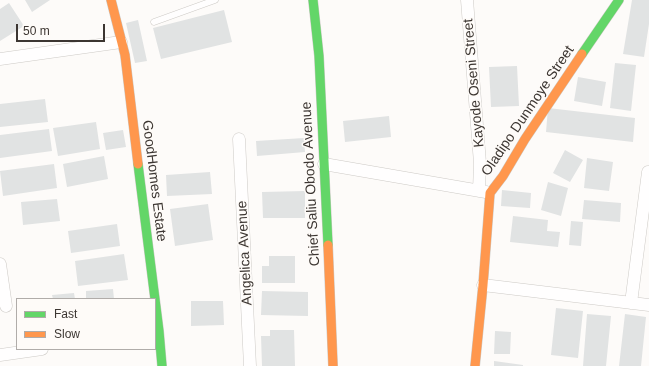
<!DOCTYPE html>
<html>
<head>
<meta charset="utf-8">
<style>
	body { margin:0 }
	#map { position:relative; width:649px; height:366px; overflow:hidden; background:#fdfbf9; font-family:Arial,sans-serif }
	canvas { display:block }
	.legend { position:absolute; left:16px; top:298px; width:140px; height:52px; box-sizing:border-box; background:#fefbf8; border:1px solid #b0aca9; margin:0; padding:5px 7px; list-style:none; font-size:12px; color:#3c3632 }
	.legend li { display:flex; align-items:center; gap:8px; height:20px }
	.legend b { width:20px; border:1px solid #b0aca9 }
	.scale { position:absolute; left:16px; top:24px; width:89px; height:18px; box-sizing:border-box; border:2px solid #3c3632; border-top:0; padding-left:5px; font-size:12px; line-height:14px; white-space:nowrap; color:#3c3632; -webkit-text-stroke:3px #fefbf8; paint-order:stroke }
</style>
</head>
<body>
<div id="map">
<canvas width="649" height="366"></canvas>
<ul class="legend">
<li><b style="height:5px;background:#63d668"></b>Fast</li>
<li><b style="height:5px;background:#ff974d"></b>Slow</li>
</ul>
<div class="scale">50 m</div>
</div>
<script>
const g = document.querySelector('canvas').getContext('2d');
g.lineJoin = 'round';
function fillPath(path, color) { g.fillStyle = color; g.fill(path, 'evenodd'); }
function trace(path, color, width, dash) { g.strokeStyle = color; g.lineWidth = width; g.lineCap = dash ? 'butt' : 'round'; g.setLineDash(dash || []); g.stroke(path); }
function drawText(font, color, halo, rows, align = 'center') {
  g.font = font + ' Arial,sans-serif'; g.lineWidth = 3; g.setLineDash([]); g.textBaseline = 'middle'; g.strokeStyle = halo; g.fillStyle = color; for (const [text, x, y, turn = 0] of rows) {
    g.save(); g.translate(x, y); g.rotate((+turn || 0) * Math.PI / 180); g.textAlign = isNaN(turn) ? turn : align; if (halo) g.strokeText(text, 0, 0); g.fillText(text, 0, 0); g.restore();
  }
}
const building = new Path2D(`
	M25 0H50L32 12Z
	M632 0H649V24L644 57 623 54Z
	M9 3 24 26 0 41V9Z
	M224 10 232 42 161 59 153 28Z
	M138 20 147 61 135 63 126 23Z
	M615 63 636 65 631 111 610 108Z
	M517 66 519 106 491 107 489 67Z
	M578 77 606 82 602 106 574 101Z
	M45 99 48 122 0 127V104Z
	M548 108 635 118 633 142 546 132Z
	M389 116 391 137 345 142 343 121Z
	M96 122 100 149 58 156 53 128Z
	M49 129 52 151 0 158V135Z
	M123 130 126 147 106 150 103 133Z
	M304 138 305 152 257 156 256 141Z
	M565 150 583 160 570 182 553 173Z
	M104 156 108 179 67 187 63 164Z
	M587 158 613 162 609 191 584 188Z
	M54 164 57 188 3 196 0 171Z
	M210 172 212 194 167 196 166 175Z
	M548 182 568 188 561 216 541 210Z
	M502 190 531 193 530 208 501 206Z
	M305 191V218H263L262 192Z
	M57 199 60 221 23 225 21 202Z
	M584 200 621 203 620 222 582 219Z
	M208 204 213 240 175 246 170 209Z
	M513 216 548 220 547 231 560 232 558 247 510 242Z
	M571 221 583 222 581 246 569 245Z
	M117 224 120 246 71 253 68 231Z
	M124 254 128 280 78 286 75 261Z
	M269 256H295V283H262V266H269Z
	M113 289 114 299H86V291Z
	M262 291 308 292V316L261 315Z
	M74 293 75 299H53L52 295Z
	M191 301H223L224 325 191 326Z
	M556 308 583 311 578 358 551 355Z
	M587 314 611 316 606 366H583Z
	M625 314 646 317 641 366H619Z
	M270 330H294L295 366H262L261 336H270Z
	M495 331 511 332 510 354H494Z
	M494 361 523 365V366H494Z`);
const lane = new Path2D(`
	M154 22 215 0`);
const street = new Path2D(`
	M467 0 480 163 479 191
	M0 59 121 42
	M239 139 250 366
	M324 164 486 192
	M0 264 6 306
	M483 285 649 305
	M631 303 648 172
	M0 355 42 349`);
const fast = new Path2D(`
	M313 0 319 56 328 245
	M582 54 619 0
	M138 164 159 331 162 366`);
const slow = new Path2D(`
	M111 0 125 55 138 164
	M328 245 333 366
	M475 366 483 285 490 193 503 176 525 139 582 54`);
const streetNames = [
	["Kayode Oseni Street",474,83,-95],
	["Oladipo Dunmoye Street",528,111,-56],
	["GoodHomes Estate",154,181,83],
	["Chief Saliu Obodo Avenue",311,184,-93],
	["Angelica Avenue",245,253,-93]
];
fillPath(building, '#e1e3e3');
trace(lane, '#cdcac6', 7);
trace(street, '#cdcac6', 13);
trace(fast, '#cdcac6', 10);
trace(slow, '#cdcac6', 10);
trace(lane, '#fffefe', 6);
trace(street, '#fffefe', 12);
trace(fast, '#63d668', 9);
trace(slow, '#ff974d', 9);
drawText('14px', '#3c3632', '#fefbf8', streetNames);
</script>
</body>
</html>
